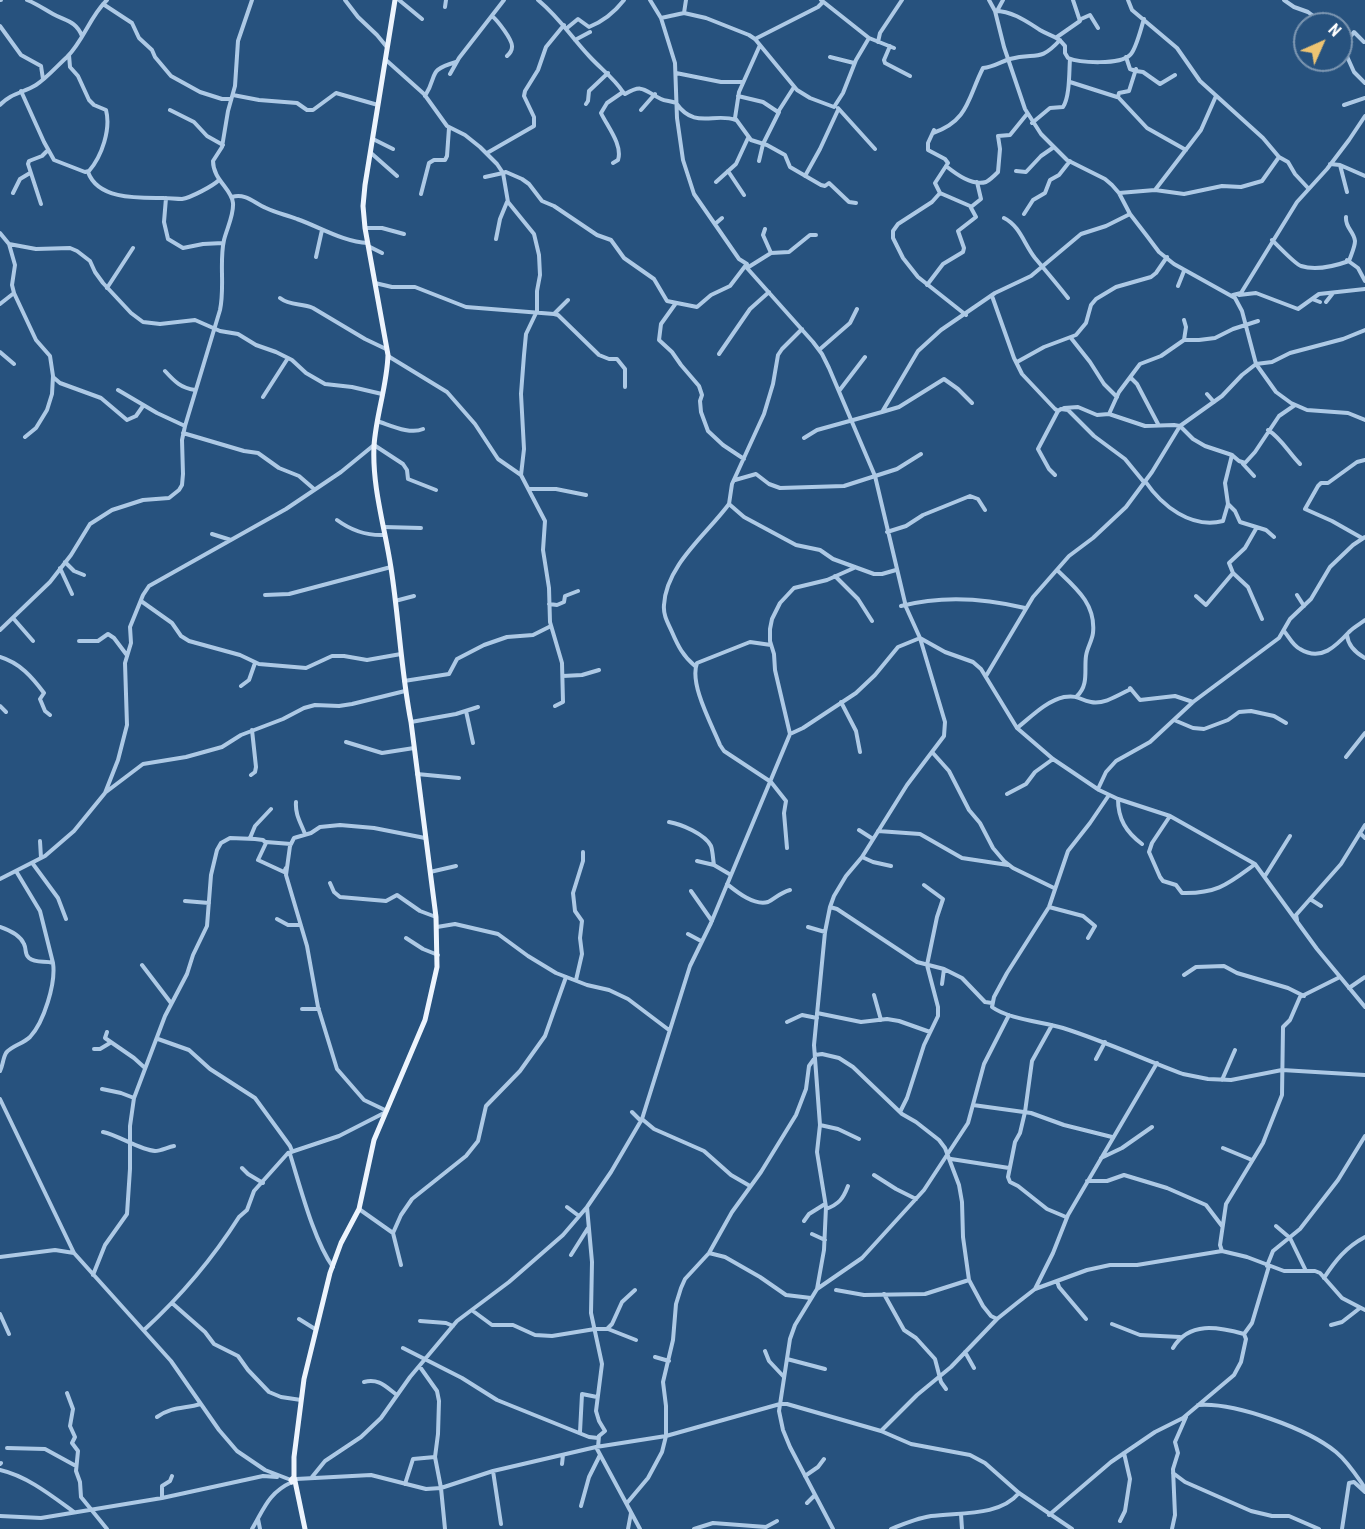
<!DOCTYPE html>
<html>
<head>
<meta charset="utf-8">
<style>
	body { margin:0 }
	#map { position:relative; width:1365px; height:1529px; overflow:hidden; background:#27527e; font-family:"Roboto Condensed",sans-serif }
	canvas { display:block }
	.north { position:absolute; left:1293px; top:12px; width:60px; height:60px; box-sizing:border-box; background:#27527e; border:2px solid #7d97b2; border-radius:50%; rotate:45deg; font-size:16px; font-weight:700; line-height:24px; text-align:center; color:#fff }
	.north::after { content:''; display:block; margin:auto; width:21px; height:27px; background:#eec472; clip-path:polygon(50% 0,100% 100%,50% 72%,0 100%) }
</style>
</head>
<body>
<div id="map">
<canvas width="1365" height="1529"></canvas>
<div class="north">N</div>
</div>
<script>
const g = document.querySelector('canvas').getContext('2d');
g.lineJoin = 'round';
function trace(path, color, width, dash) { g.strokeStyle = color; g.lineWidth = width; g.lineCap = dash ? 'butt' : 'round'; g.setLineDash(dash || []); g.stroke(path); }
const minor = new Path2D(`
	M0 0H1
	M27 0C37 4 44 9 53 14 66 21 76 21 82 36
	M345 0 358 17 377 35 386 46
	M399 0 422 19
	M538 0C560 18 571 37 590 57 601 69 614 78 623 92
	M650 0 661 18 675 63 677 118 683 160 694 194 739 259 747 264V268L813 342 822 354 829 368 875 476 906 607 920 638 945 722 944 736 907 785 862 857 846 876 834 896 830 907 825 932 814 1045 820 1125 817 1152 826 1207 824 1250 817 1289 795 1325 790 1339 779 1411 783 1430 790 1447 833 1529
	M821 0 869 38 894 48
	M989 0 995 11 1004 47 1025 109 1041 134 1067 160 1105 179 1112 185 1119 193 1130 214 1147 236 1159 252 1174 264 1235 298 1242 311 1256 364 1276 392 1291 403 1307 410 1348 413 1365 420
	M1128 0 1132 10 1177 48 1200 81 1263 138 1279 157 1288 162 1295 174 1308 188
	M1284 0 1294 7 1308 12 1324 24
	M103 4 132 23 139 38 152 50 155 57 171 76 200 92 222 99H231
	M445 7 446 0
	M995 11C1012 11 1026 21 1040 30 1050 36 1058 36 1065 46V53L1068 58C1080 63 1120 65 1130 55 1136 50 1141 28 1144 19
	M997 11 1003 0
	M684 13 686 0
	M492 16C497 20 513 40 512 47 512 51 510 53 507 56
	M661 18 684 13 706 18 749 35 755 39 797 90 810 98 834 107 843 93 856 60 869 38
	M1081 19 1090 15 1098 28
	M0 26 21 55 41 66 43 79
	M567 28 578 19 589 27C604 21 614 13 624 0
	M1057 37 1080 21 1073 0
	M755 39 818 7 823 2
	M575 40 590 32
	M878 42 880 33 902 0
	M1341 43 1354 72 1365 83
	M760 45 739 92 735 118 751 140 767 145 785 155 790 167 821 185 825 186 829 183 849 202 856 203
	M890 46 884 60 885 63 910 76
	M1343 46 1354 32 1364 42
	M830 57 854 63
	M1126 57 1130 69 1136 71 1143 72 1160 84 1175 75
	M386 60 424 94 447 126 465 135 480 147 497 164 503 173 506 172 522 179 529 184 542 201 554 206 597 235 611 240 624 258 654 279 667 301 697 307 711 295 730 286 746 265
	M1136 69 1129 91 1119 93 1118 97 1147 128 1186 150
	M676 73 721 82H743
	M450 74 459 58 504 0
	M1070 82 1117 97
	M21 91 44 142 54 160 85 172 89 171C102 156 111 129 106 110L94 105 89 100 78 76 70 67 69 55
	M233 95 259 100 297 103 307 110H313L336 93 378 105
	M425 96C439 74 426 71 456 62
	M738 96 763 102 778 112 794 87
	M586 104 588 101 589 91 608 73
	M0 105C11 93 23 93 36 85 47 78 57 66 67 57 84 40 90 16 107 0
	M1344 105 1365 98
	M838 108 875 149
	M170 110 194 122 207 136 223 145
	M641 110 655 94
	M1032 123 1050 108 1063 107C1070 96 1069 72 1070 59
	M933 133C969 121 968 97 983 68 994 67 1000 62 1010 59 1036 52 1039 63 1060 40
	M373 139 393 149
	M371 153 397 176
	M487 153 534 126V117L524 96 525 91 538 70 546 47 564 25
	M759 161 763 144 779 112
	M613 163 618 160C623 145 607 126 601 113L607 103 623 92 625 94C644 83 644 91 661 99 665 101 671 101 676 103 695 130 714 112 736 120
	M1330 164 1340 165 1365 176
	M1340 165 1347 192
	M946 166C956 174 972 186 986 182 990 180 995 175 998 172L1000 149 998 136 1010 135 1027 114
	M728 171 744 195
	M1016 171 1026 172 1041 156 1054 147
	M88 172C98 200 139 198 163 198 169 198 176 199 182 199 190 198 213 186 219 180
	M805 176 820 149 838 110
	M485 177 503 173 508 202 534 234 539 255 540 275 537 291V311L526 334 524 355 521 394 524 449 521 475 545 521 543 550 549 588 550 622 562 663 563 702 555 706
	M716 182 736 164 748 138
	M1155 190 1201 130 1216 96
	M13 193 20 179 30 173
	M940 193 932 202 898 224 893 231V238L903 258 918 277 966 315
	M1119 193 1155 190 1184 194 1222 186 1241 187 1262 181 1279 157
	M421 194 429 163 434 160H445L447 156 449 128
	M232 197C246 193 254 203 266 208 276 213 287 215 297 219 320 227 343 242 368 243
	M166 198 164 222 168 239 183 248 203 244 223 243
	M41 204 28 164 29 161 42 156 48 150
	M971 207 981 199 977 182
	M1024 214 1033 200 1045 193 1050 180 1059 175 1070 161
	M1004 218C1020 226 1024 244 1035 258 1046 271 1057 284 1068 298
	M715 224 722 218
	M365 228H382L404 234
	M765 229 763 235 771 253
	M0 233 9 244 15 265 12 285 14 293 36 340 50 356 53 376 52 394 47 410 36 428 25 437
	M496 239 500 219 507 202
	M1272 240C1277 245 1296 265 1301 266 1316 271 1335 266 1349 261 1351 255 1355 247 1355 241 1354 231 1345 228 1346 217
	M9 244 36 249 70 248 77 251 90 261 95 272 103 283 131 313 143 322 160 324 195 320 220 331 238 334 256 345 276 352 292 360 306 373 325 384 352 387 382 394
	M368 246 382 253
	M316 257 322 230
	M1347 260 1358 268 1365 281
	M747 268 771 253 789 252 810 235H816
	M375 283 392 287H415L466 307 554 314 558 315 599 355 609 359H617L625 369V387
	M927 285 943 264 963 252 964 248 958 231 976 217 970 206 940 193 935 183 948 163 945 159 928 150V143L934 130
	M1178 286 1184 271
	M107 288 133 248
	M1233 295 1241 293 1297 202 1327 169 1349 140 1365 116
	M1239 295 1256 293 1298 309 1319 294 1365 289
	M992 296 1014 358 1022 374 1055 409 1058 411 1061 409 1068 410 1094 436 1125 459 1143 481H1145C1162 506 1191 529 1223 521L1228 504 1225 483 1232 455
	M280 298C290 306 301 303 313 308L365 339 386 349
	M1312 299 1320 302
	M1326 302 1333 293
	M676 303 661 324 659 340 672 352 681 365 699 386 702 395 700 401 701 412 708 431 723 445 744 459
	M0 304 14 293
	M554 314 568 300
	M802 329 782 349 778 355 773 384 764 414 732 484 729 504 744 517 796 545 820 550 833 559 874 574H882L896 570
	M1071 338 1090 362 1104 384 1117 397
	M1184 340 1186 327 1184 320
	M819 350 850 323 857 309
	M0 352 14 364
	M719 354 750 309 769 292
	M388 356 447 392 475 424 498 459 521 475
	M1017 362 1044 347 1076 335 1086 323 1091 305 1096 299 1116 287 1151 277 1156 273 1167 257
	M165 371C175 382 181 388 195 390
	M53 377 60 383 101 398 127 420 136 416 143 406
	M1131 378 1137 384 1158 424
	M118 390 157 413 185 426
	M839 391 865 357
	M1207 394 1214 402
	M263 397 288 358
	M1064 408 1078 407 1097 415 1109 414 1145 426 1174 425 1180 426 1193 439 1205 446 1232 455 1239 461 1245 463 1255 452 1279 416 1295 405
	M882 412 899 407 944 379 958 389 972 403
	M1109 414 1119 392 1140 364 1161 356 1184 340H1199L1215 338 1233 329 1258 321
	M377 421C390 425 410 435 423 429
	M1268 430C1281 438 1289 453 1300 464
	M183 433 244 451 258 453 279 468 299 476 314 489
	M804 438 817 430 882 412 918 351 941 330 995 293 1031 276 1081 234 1106 226 1130 214
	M1243 464 1254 476
	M1055 475 1049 469 1038 449 1058 411
	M735 480 756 474 769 484 780 488 844 486 897 469 921 454
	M529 489H556L586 495
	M1228 504 1235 511 1240 522 1266 530 1274 537
	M337 520C352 531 367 536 385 535
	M384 527 421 528
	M1257 527 1245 548 1229 563 1233 573 1248 587 1262 619
	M887 532 906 526 923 515 970 496 978 499 985 510
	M212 534 231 540
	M1362 538 1332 521 1305 509 1318 486 1321 483H1328L1357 462 1365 460
	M65 562 74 571 84 575
	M60 568 72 594
	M1057 570C1076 588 1096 604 1093 633 1092 641 1087 648 1086 656 1084 670 1089 685 1077 696
	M835 576 858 599 872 621
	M265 595 289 594 391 567
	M1297 595 1304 606
	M1196 596 1206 605 1233 573
	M141 601 172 623 181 636 189 641 240 655 259 664 306 668 332 656H344L367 660 401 654
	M395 601 414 596
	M549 604 557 605 564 602 565 596 578 591
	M901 606C943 595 984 598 1025 608
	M13 618 33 641
	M0 630 50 582 71 555 90 524 112 510 143 500 169 498 179 490 182 485 183 474 182 440 185 426 220 310C225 287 219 262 224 240 227 228 234 215 233 203 232 189 213 180 213 161L222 147 228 111 235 86 238 41 252 0
	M1284 631C1289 637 1293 646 1300 649 1321 662 1336 646 1349 632 1354 627 1360 624 1365 620
	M1347 635C1348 645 1356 653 1365 658
	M79 641H98L108 634 114 638 126 654
	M771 645 750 642 697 663C689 684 712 725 720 745L724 751 771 782 786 801 784 813 787 848
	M0 657C20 663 32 677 44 693L40 699 45 711 50 715
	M695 666C683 656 678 646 672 632 668 623 663 615 664 605 666 565 707 534 729 504
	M563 676 582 675 599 670
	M986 676 1033 597 1069 556 1093 538 1126 507 1152 472 1180 426 1222 396 1242 375 1256 364 1272 362 1290 353 1343 339 1365 330
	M404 681 449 674 457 659 484 645 507 637 533 635 551 626
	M241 686 249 680 255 663
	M1130 688 1140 700 1175 696 1193 702
	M841 702 856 731 860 752
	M0 706 6 712
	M466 711 473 743
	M1174 720 1193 728 1204 729 1228 720 1239 712 1251 711 1274 716 1286 723
	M411 722 456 714 478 707
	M1017 728C1031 717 1046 701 1064 697 1080 695 1079 700 1091 702 1104 705 1120 694 1131 689
	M790 734 775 670 774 654 770 641V629L772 619 780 603 794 588 827 580 854 568
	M346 742 382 753 414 748
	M932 752 949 771 969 810 980 823 993 848 1004 861 1013 868 1054 888
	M1346 757 1365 733
	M417 774 459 778
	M251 775 255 772 256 767 252 730
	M1098 789 1106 772 1116 761 1150 742 1193 702 1279 638 1290 619 1311 599 1330 567 1353 545 1365 537
	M106 792 143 764 186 757 222 747 241 735 283 719 304 708 315 705 339 706 352 704 405 691
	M1007 794 1026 784 1035 772 1053 759
	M1109 795 1090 823 1068 851 1049 907 1007 973 994 997 992 1007C1008 1019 1043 1022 1063 1028 1104 1041 1143 1059 1183 1074L1208 1079 1231 1080 1282 1070 1365 1075
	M1118 799C1118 819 1126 832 1142 844
	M296 802C295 815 301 823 305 834
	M1170 816 1152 843 1149 852 1160 877 1163 881 1176 885 1182 893C1217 894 1228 884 1254 865
	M669 822C681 824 705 834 711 846 713 852 713 860 714 865
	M859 830 873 839
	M878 831 920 834 962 858 1008 865
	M1360 833 1365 838
	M250 838 255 826 271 809
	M40 841 41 858
	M266 842 291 844
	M862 857 873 862 891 866
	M697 861 714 865 731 875
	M33 864 58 898 66 919
	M16 871 40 911 53 963
	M430 872 456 866
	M1265 876 1290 836
	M0 879 45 856 74 831 105 793 118 760 127 725 125 663 131 643 130 627 143 595 149 586 286 509 341 472 374 445 403 464 407 470 408 479 436 490
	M330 883 334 892 340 897 386 901 397 895 420 911 436 917
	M727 884C737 892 754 906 768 902 775 899 779 893 790 890
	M691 891 712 921
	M1310 899 1321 906
	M185 901 209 903
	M830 907 837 909 917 962 944 969 962 978 985 1002 992 1003
	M1049 907 1083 916 1095 926 1088 938
	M277 919 288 925H300
	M1297 920 1296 915 1341 864 1365 825
	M0 927C9 930 20 935 24 944 27 950 24 954 29 958 36 964 46 960 53 963 56 983 44 1022 30 1037 23 1044 11 1046 6 1053 3 1058 3 1065 0 1071
	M437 927 455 924 498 934 528 956 556 973 587 985 609 990 628 999 669 1030
	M808 927 825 932
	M688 934 701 941
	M406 938 423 949 438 955
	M142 965 171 1003
	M1184 975 1196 967 1224 966 1237 973 1288 988 1304 996
	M576 980 582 954 580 938 582 921 575 911 573 893 583 861V852
	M942 984 944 969
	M1349 988 1365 977
	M874 995 881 1020
	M302 1009H319
	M817 1013 861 1022 887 1019 899 1021 930 1032
	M787 1022 802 1015 817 1018
	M1052 1025 1032 1061 1025 1112 1020 1133 1015 1142 1008 1177 1010 1182 1018 1186 1047 1209 1066 1217
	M107 1032 105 1038 134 1058 145 1068
	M158 1039 189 1050 210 1069 255 1098 290 1146 292 1151 290 1154C300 1186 314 1241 333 1267
	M94 1049H100L110 1043
	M815 1055 822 1054 839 1058 853 1067 902 1114 916 1122 939 1140 945 1148 959 1185 962 1202 963 1237 969 1280 983 1306 991 1316 997 1319
	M1096 1059 1105 1042
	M1222 1080 1235 1050
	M102 1089 121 1093 134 1098
	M0 1099 74 1253 171 1361 219 1430 237 1451 265 1470 291 1480
	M973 1105 1031 1113 1064 1125 1112 1137
	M385 1110 364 1100 337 1069 318 1007 307 946 286 875 290 846 294 838 311 833 320 827 340 825 374 828 425 838
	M632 1112 641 1121
	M900 1112 907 1098 924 1045 938 1016V1007L927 965 937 917 943 899 924 885
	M642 1119 654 1129 704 1151 731 1175 750 1186
	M820 1125 838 1129 859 1139
	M103 1132C118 1135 140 1150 155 1151 161 1151 168 1147 174 1146
	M1223 1148 1252 1160
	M1101 1158 1122 1148 1152 1127
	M951 1159 1009 1168
	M242 1168 248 1174 263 1183
	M874 1175 896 1189 916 1199
	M1087 1181H1107L1124 1175 1167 1188 1206 1205 1222 1226
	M567 1207 579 1216
	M587 1207 592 1262 591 1313 602 1364 596 1411 599 1421 605 1431 599 1436 598 1447
	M359 1209 393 1233 401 1265
	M826 1209C839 1204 843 1199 848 1186
	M804 1221 809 1214 825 1204
	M1276 1226 1290 1238 1306 1271
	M393 1233 401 1215 412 1199 466 1156 478 1141 486 1106 520 1071 545 1036 566 977
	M812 1234 825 1240
	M1222 1251 1220 1245 1226 1204 1263 1143 1282 1095 1283 1027 1290 1020 1300 997 1340 977
	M709 1253 725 1257 760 1277 786 1295 811 1298
	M571 1255 588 1228
	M0 1257 55 1250 74 1253
	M1267 1266 1273 1251 1300 1229 1338 1180 1365 1136
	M93 1275 105 1245 127 1214 130 1169V1126L134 1098 165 1016 187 974 193 955 207 926 211 875 217 850 221 843 230 838 255 839 263 840 266 843 258 860 284 872 286 868
	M1324 1278C1335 1261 1346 1247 1365 1237
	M1057 1281 1059 1287 1086 1319
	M817 1289 862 1258 924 1190 968 1123 984 1064 1009 1015
	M1035 1289 1053 1253 1068 1215 1157 1063
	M836 1290 864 1295 925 1294 969 1280
	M884 1294 904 1330 916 1338 935 1359 941 1382 946 1389
	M172 1303 205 1332 214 1344 238 1356 248 1370 269 1392 281 1397 301 1400
	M473 1311 492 1325H513L535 1335 552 1336 595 1329H607L612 1324 622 1302 635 1290
	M0 1314 9 1334
	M299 1319 315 1329
	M420 1321 446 1323 453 1326
	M1112 1324 1140 1335 1180 1337
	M1331 1325 1342 1322 1360 1308
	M608 1329 636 1340
	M144 1330C180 1297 213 1258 239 1217L247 1210 254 1191 288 1153 339 1136 384 1113
	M403 1348 462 1378 497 1400 589 1437 598 1438
	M1173 1348C1189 1321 1218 1327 1244 1334
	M765 1351 769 1361 784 1377
	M965 1352 974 1368
	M655 1357 669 1361
	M787 1359 825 1369
	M420 1367 437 1391 439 1401 438 1434 435 1457 441 1488 445 1529
	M364 1382C379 1378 386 1387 397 1395
	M67 1393 73 1409 70 1426 75 1437 72 1443 78 1451 76 1471 80 1482 81 1497 107 1529
	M1198 1405C1235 1402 1308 1429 1336 1452 1348 1462 1356 1475 1365 1488
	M157 1417C173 1406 183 1409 201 1404
	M881 1431 917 1395 951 1367 997 1319 1017 1303 1035 1289 1087 1270 1110 1265H1137L1222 1251 1247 1257 1284 1271H1315L1320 1273 1342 1298 1365 1310
	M580 1432 582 1394 597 1397
	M596 1447 640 1529
	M7 1448 45 1449 76 1466
	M0 1464 1 1463
	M562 1464 563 1455
	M0 1470C27 1476 52 1496 74 1512
	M493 1471 501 1524
	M1173 1473 1185 1482 1251 1511 1272 1516H1289L1319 1529
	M805 1476 818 1467 824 1459
	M312 1477 325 1461 361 1437 381 1418 410 1377 457 1321 509 1282 563 1235 587 1207 611 1172 642 1119 690 966 711 923 790 734 803 728 856 693 875 675 898 647 920 638 945 652 973 662 981 669 1017 728 1053 759 1099 790 1118 799 1170 816 1255 864 1317 949 1365 1007
	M296 1479 371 1475 426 1489 441 1488 493 1471 596 1447 666 1436 780 1404H787L881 1431 911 1444 970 1455 985 1463 1019 1493 1072 1529
	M405 1484 413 1459 435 1457
	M162 1498V1486L170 1481 172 1476
	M627 1503 648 1478 662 1452 666 1436V1406L663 1382 673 1340 676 1304 681 1288 685 1279 709 1253 732 1212 761 1172 796 1115 806 1089 809 1066 814 1059
	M807 1503 814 1496
	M581 1506 589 1477 600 1455
	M961 1514 962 1529
	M1049 1515 1111 1462 1155 1432 1183 1418 1234 1375 1241 1362 1246 1339 1244 1334 1252 1323 1269 1266
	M0 1516 41 1518 162 1498 263 1476 277 1477
	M258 1519 260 1529
	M1120 1521 1125 1511 1130 1479 1124 1453
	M252 1529C264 1509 268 1493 292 1482
	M628 1529 631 1513
	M694 1529 713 1523 766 1527 777 1521
	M891 1529C903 1524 918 1518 931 1516 959 1512 999 1517 1019 1493
	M1172 1529 1175 1515 1173 1469 1178 1453 1175 1442 1186 1417
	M1342 1529 1349 1483 1354 1482 1365 1492`);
const major = new Path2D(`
	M294 1477 295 1480 292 1482 291 1480 294 1477V1457L304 1379 330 1273 341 1243 359 1209 374 1140 425 1020 437 967 436 917 411 722C401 671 399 619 391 568 385 528 372 487 374 446 376 415 387 386 388 355L365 228 363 206 365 185 395 0
	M295 1481 305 1529`);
trace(minor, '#adc9e5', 4);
trace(major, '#edf4fd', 5);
</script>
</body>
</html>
